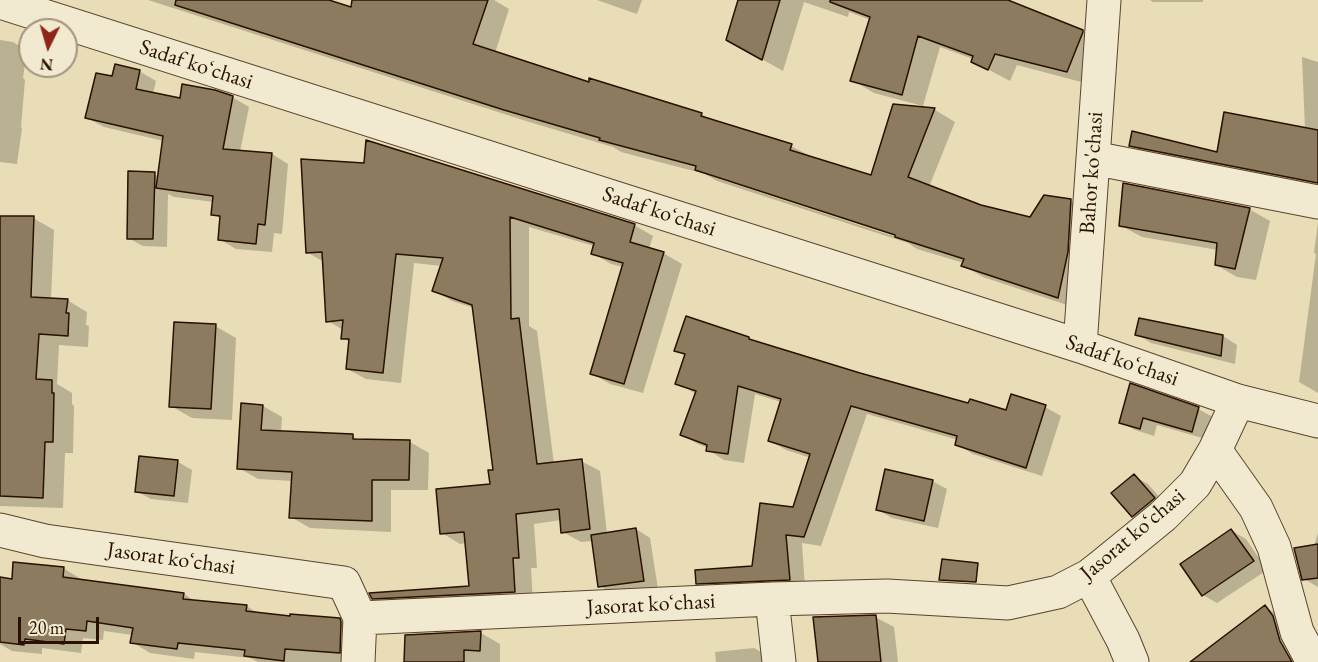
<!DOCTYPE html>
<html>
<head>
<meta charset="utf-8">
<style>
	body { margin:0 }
	#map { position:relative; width:1318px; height:662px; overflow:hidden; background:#e9ddb7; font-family:"EB Garamond",serif }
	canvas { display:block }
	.north { position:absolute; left:18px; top:18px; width:60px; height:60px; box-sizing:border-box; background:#f1e9d0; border:2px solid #a1937d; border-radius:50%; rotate:185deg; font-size:16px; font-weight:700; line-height:24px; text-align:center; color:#291100 }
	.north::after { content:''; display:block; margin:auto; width:21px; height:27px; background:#8f2418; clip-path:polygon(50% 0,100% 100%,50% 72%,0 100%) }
	.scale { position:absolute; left:18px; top:617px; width:81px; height:27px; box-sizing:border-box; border:3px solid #291100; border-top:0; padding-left:8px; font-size:18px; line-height:21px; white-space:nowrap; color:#291100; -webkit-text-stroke:4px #f1e9d0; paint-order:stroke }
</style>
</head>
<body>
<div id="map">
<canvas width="1318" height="662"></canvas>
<div class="north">N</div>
<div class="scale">20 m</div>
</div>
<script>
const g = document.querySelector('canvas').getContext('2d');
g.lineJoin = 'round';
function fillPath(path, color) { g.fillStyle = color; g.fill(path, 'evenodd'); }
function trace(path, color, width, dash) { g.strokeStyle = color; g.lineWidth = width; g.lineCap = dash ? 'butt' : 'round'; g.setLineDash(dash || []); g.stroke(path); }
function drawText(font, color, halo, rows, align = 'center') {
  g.font = font + ' "EB Garamond",serif'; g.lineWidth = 4.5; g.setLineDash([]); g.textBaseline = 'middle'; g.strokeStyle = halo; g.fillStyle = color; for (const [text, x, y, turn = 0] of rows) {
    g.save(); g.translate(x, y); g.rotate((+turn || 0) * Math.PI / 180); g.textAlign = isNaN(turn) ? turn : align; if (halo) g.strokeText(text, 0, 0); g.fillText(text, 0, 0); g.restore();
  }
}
const shadow = new Path2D(`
	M148 0H324L356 10 359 0H494L509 9 495 53 590 84 701 114 714 121 791 146 812 157 872 177 894 105 935 110 955 122 929 187 980 206 1030 218 1071 201 1092 212 1079 309 983 277 963 265 964 263 917 249 908 243 717 181 705 174 621 152 613 147 526 121ZM705 172 903 236 902 239 710 176Z
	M597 0H642L637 14Z
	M740 0H1004L1082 31 1104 44 1089 84 1017 65 1010 81 972 61 973 59 940 47 923 106 874 93 852 80 871 20 849 12 848 17 804 2 783 71 749 52Z
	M1150 0H1203V2H1153Z
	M0 40 13 42 27 51 23 78 25 80 21 127 22 128 17 164 0 162Z
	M1302 57 1318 62V191L1154 159 1131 145 1218 154 1305 129Z
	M139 71 156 81 153 94 181 100 232 97 249 107 240 152 272 154 288 164 282 234 274 233 272 252 236 249 219 239 221 219 213 214 214 202 174 197 168 194 167 247 143 246 128 238 154 174 159 177 164 141 104 127 87 118 113 78Z
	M303 161 634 225 653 236 649 249 663 253 682 264 643 393 610 384 591 373 623 267 611 264 592 253 594 246 529 227V326L537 331 554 464 581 461 600 471 607 534 636 529 650 538 658 589 614 595 600 586 593 541 581 542 563 532 561 520 534 524 537 568H531L533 602 392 608 373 598 470 587 466 543 460 544 442 533 491 486 495 471 474 308 452 301 434 290 442 266 414 263 401 383 366 379 347 369 350 342 343 338V330L328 321 324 262 307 252Z
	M1249 209 1270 221 1256 280 1237 277 1216 265 1218 250 1142 237 1120 225Z
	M0 217 33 218 54 230 51 299 67 300 87 312 86 325 89 326 88 347 59 345 57 384 72 393V404L74 406 73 453H65L63 508 0 506Z
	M1318 222V393L1299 382 1316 254 1314 253Z
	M215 326 236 338 232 420 192 418 171 406Z
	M1137 334 1223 336 1237 345 1235 364 1151 343Z
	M749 339 757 343 860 374 969 404 1007 412 1045 407 1061 416 1042 476 973 454 956 444 958 440 867 414 821 546 802 543 805 588 714 592 698 583 753 567 794 508 811 458 786 450 770 441 781 402 755 394 744 463 724 460 708 450V448L698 444 682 435 696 394 677 383 686 356 676 350Z
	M1131 385 1198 409 1213 417 1206 439 1157 425 1154 436 1135 430 1121 422Z
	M263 406 282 417 281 432 352 436 361 441 410 442 429 453 428 490H391V532L310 528 291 517 293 481 258 479 239 468Z
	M140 457 178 462 192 470 188 503 151 499 136 491Z
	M1134 476 1148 484 1168 507 1148 524 1133 516Z
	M932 481 947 489 938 528 892 518 878 510Z
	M1232 531 1246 539 1267 570 1217 603 1203 595Z
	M1318 533V587L1304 579Z
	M63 568 81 579V581L184 594 196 602 246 606 260 614 339 620 357 630V662H258L250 658 195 652 194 659 150 653 132 642 133 635 104 631 103 640 83 638 81 653 42 648V654L12 651 0 644V579L13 580Z
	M1265 607 1286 619 1305 662H1211Z
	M875 617 894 627 898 662H819Z
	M481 633 500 644V662H406Z
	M754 648 775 660 776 662H716L715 652Z`);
const building = new Path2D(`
	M176 0H329L351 7 352 0H488L473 44 589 82V78L702 113 701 116 792 144 790 150 871 175 893 104 935 108 908 177 981 205 1030 217 1044 195 1071 199 1068 252 1058 298 961 266 964 259 895 237V235L695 170 696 166 599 140 600 138 504 110 175 5Z
	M738 0H780L762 60 726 40Z
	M830 0H1008L1083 30V32L1067 72 995 54 988 70 971 62 973 56 918 36 902 95 850 81 870 17 830 2Z
	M115 64 140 70 136 89 180 98 182 84 215 90 233 96 223 149 272 153 265 225 258 224 256 244 218 240 220 216 211 215 213 196 156 188 163 136 85 118 96 73 112 76Z
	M1224 112 1318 130V183L1129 146 1132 131 1217 152Z
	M366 140 635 224 630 242 664 252 624 384 590 374 623 263 591 254 594 243 510 217 511 319 519 318 537 464 582 459 590 529 561 533 559 509 516 514 519 558H513L515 592 372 599 369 593 469 586 464 532 440 534 436 489 490 484 488 470H493L472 305 432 291 443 258 396 254 383 373 346 369 349 339H341L343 320 326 322 322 252 306 253 301 159 364 163Z
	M128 171 155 172 153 239H127Z
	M1123 183 1250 208 1235 269 1215 265 1217 243 1119 226Z
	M0 216H34L31 297 68 299 66 313H69L68 336 39 334 36 379 52 380V393H54L53 442H45L43 498 0 496Z
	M686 316 749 337V339L860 373 968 403 970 399 1006 410 1011 394 1046 405 1026 468 955 445 957 436 851 406 804 537 786 535 790 580 696 584 695 570 752 566 760 503 793 507 810 454 768 441 781 399 738 386 728 454 706 451 707 445 680 435 696 391 675 384 685 354 674 351Z
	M1139 318 1223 335 1221 356 1135 335Z
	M174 322 216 324 211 409 169 407Z
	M1130 383 1199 407 1192 432 1143 418 1140 429 1119 423Z
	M241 403 263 405 261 430 353 434V439L410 440 409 480H372V521L289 518 292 472 237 469Z
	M139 456 178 460 174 496 135 492Z
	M885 469 933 480 924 521 876 510Z
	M1134 474 1155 498 1132 517 1111 493Z
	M636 528 644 581 598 587 591 535Z
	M1231 529 1254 561 1202 596 1180 564Z
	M1318 544V578L1302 580 1294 548Z
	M942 559 978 563 976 582 939 580Z
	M13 562 64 567 63 577 184 593 183 599 247 605 246 611 290 616V614L340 618 341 622 340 653 285 649 284 661 244 656 245 650 178 643 177 649 130 643 133 628 87 621 86 631 66 629 64 644 25 639 24 645 0 642V577L12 579Z
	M1265 605 1273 616 1280 641 1292 662H1190Z
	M876 615 881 662H818L813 617Z
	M481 631 480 651 464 650V662H404L405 635Z`);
const minor = new Path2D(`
	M0 2 1080 346 1238 401 1318 421
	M1093 158 1318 202
	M1080 346 1104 0
	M1215 450 1256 508 1274 547 1297 632 1313 662
	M0 530 45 541 344 583 360 618 358 662
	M1089 576 1123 640 1132 662
	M772 599 779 662
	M360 618 772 599 887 596 1008 603 1058 592 1089 576 1103 565 1163 516 1195 484 1215 450 1238 401`);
const streetNames = [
	["Sadaf koʻchasi",196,65,18],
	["Bahor ko'chasi",1092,173,-86],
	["Sadaf koʻchasi",659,212,18],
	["Sadaf koʻchasi",1122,361,19],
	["Jasorat koʻchasi",1133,535,-40],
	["Jasorat koʻchasi",171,559,8],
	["Jasorat koʻchasi",651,605,-3]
];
fillPath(shadow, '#0003');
fillPath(building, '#8d7b5f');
trace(building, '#291100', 1.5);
trace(minor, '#59442e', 35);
trace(minor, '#f1e9d0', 33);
drawText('22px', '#291100', '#f1e9d0', streetNames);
</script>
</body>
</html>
